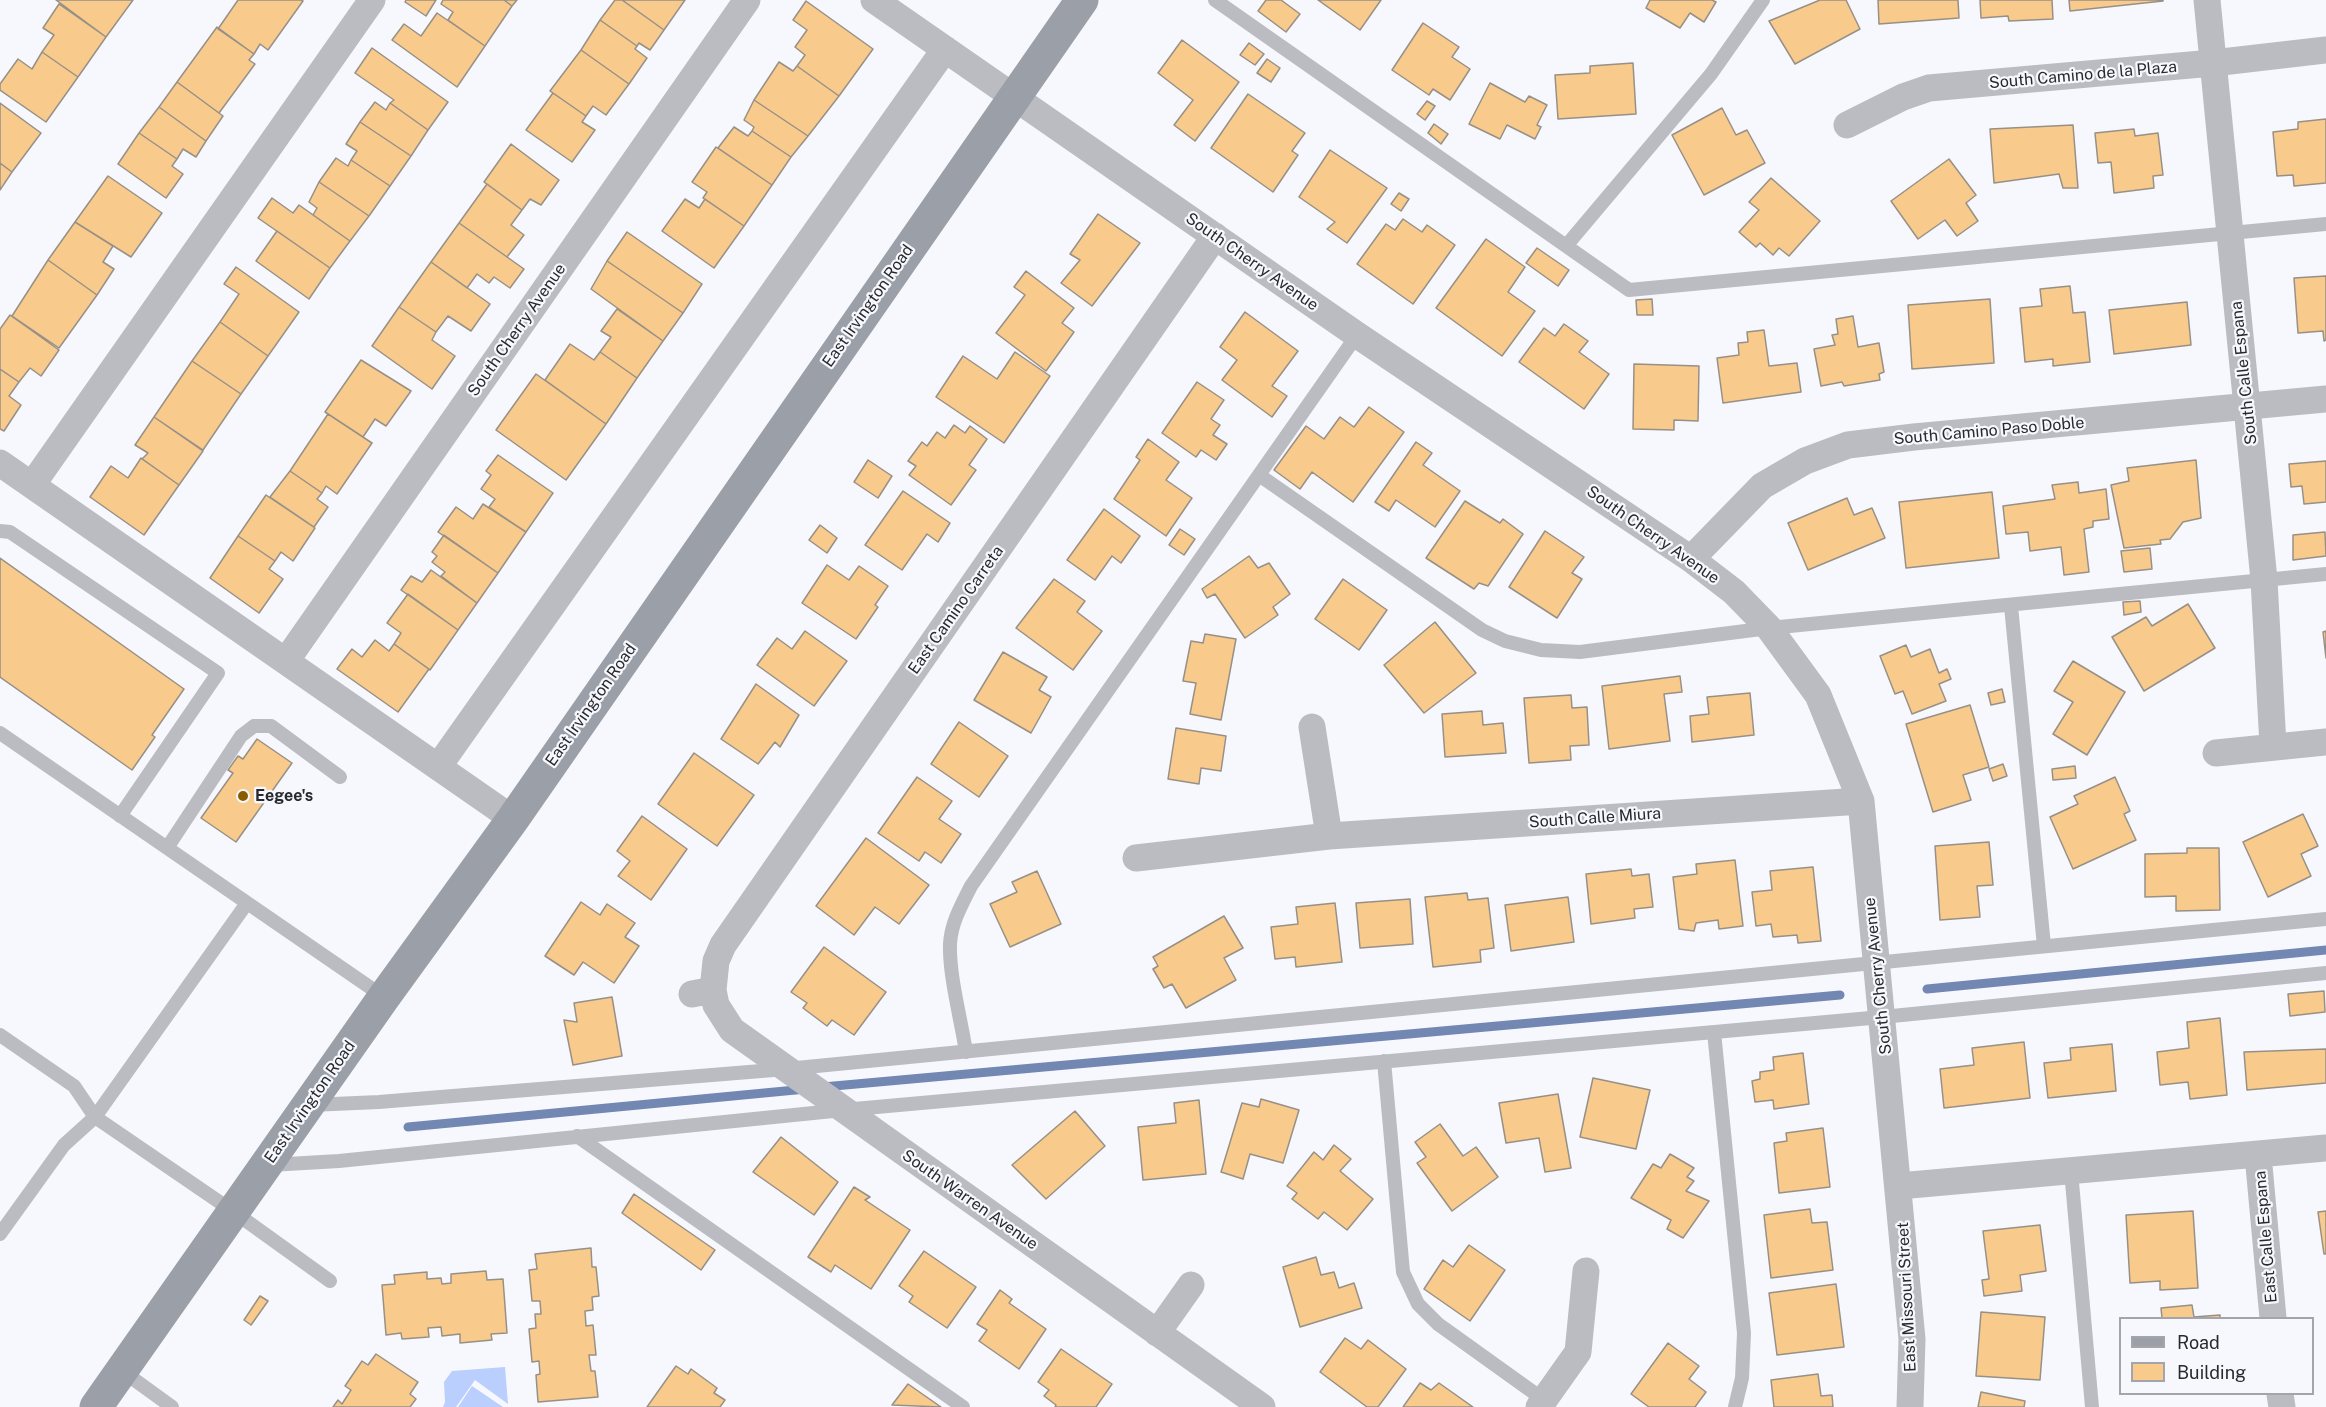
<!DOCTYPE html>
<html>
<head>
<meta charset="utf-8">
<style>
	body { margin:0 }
	#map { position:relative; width:2326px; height:1407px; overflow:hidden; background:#f6f8fd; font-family:"Public Sans",sans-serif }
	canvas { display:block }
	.legend { position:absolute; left:2119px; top:1317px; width:195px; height:78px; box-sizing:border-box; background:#f6f8fd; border:2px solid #a3a5aa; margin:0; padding:8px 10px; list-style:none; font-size:18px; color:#27292d }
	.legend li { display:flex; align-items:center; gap:12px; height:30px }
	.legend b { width:30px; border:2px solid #a3a5aa }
</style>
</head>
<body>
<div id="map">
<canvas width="2326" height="1407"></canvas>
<ul class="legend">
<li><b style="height:8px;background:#9b9fa7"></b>Road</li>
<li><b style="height:16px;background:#f8cb8c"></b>Building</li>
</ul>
</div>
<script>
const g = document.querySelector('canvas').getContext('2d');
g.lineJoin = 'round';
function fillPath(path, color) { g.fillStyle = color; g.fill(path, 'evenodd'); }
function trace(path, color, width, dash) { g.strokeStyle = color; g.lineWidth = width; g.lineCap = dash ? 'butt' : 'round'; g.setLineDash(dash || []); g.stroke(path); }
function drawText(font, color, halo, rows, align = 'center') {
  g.font = font + ' "Public Sans",sans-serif'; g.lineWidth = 4.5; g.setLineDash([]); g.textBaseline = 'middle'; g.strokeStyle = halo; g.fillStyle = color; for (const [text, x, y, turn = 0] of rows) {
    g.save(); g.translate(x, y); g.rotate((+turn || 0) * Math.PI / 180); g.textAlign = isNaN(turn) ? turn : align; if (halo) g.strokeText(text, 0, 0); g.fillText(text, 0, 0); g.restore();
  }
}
const green = new Path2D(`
	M505 1367 508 1404 475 1380 456 1407H443L445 1402 444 1382 452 1371Z
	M472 1386 503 1407H458Z`);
const stream = new Path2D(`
	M1927 989 2326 950
	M823 1087 1840 995
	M408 1127 806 1089`);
const building = new Path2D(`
	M56 0H133L106 37Z
	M238 0H301L303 1 268 50 260 44 254 54 218 29Z
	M406 0H436L426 16 405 2Z
	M443 0H504L512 6 485 46 448 20 453 12 441 4Z
	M504 0H517L512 6Z
	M615 0H622L664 30 650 50 639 43 637 46 600 20Z
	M622 0H685L664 30Z
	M1266 0H1281L1300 14 1286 32 1258 11Z
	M1318 0H1381L1360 30Z
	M1650 0H1712L1716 2 1704 22 1690 13 1680 28 1646 8Z
	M1820 0H1846L1860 29 1795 64 1769 21Z
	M1878 0H1958L1959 18 1879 24Z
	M1980 0H2052L2053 19 2009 21 2008 16 1981 18Z
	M2069 0H2163V1L2070 11Z
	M806 1 873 49 839 96 797 66 805 55 795 47 807 30 793 20Z
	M59 4 106 37 78 77 42 52 54 35 43 28Z
	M437 13 485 46 457 87 392 40 404 24 421 36Z
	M600 20 637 46 635 49 647 58 629 84 581 50Z
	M1423 23 1459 47 1452 57 1470 69 1450 100 1433 89 1429 95 1392 70Z
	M217 27 254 54 249 60 255 64 219 113 177 82Z
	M1182 40 1239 82 1195 141 1174 125 1193 100 1158 73Z
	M1249 43 1264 54 1255 65 1240 55Z
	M372 48 448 102 428 130 390 103 394 100 355 73Z
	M581 50 629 84 606 115 593 106 586 116 550 91Z
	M42 52 78 77 46 122 0 90V84L18 59 32 69Z
	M1267 59 1280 68 1271 82 1257 73Z
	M779 62 793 71 797 66 839 96 808 136 754 100Z
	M1633 63 1636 114 1558 119 1555 75 1590 73V66Z
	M177 82 223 116 206 141 159 107Z
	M1490 83 1525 102 1529 96 1547 105 1537 125 1541 127 1535 139 1507 125 1500 139 1469 124Z
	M553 93 586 116 582 122 595 130 572 162 526 130Z
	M1248 94 1305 133 1292 151 1298 155 1273 192 1211 148Z
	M754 100 808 136 791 157 752 131 754 127 744 120Z
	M1427 101 1435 106 1425 120 1417 114Z
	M375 102 386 110 390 103 428 130 411 156 360 122Z
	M0 103 41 133 12 172 0 163Z
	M159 107 206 141 196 157 183 149 177 159 139 133Z
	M1722 108 1736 135 1747 130 1765 163 1704 195 1672 135Z
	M2326 119V183L2294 186 2293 175 2277 176 2273 132 2298 129V122Z
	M360 122 411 156 390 186 351 160 357 151 346 144Z
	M1434 124 1448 134 1441 144 1428 133Z
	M2073 125 2078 188H2063L2059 174 1994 183 1990 129Z
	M734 127 748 136 752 131 791 157 772 185 718 148Z
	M2134 129 2135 136 2158 133 2163 175 2153 176 2154 188 2114 193 2111 162 2098 163 2095 133Z
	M139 133 177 159 172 166 183 174 166 198 118 164Z
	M511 144 559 180 541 205 530 199 522 210 484 182Z
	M716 147 772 185 744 226 703 198 707 192 692 182Z
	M1330 150 1387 188 1347 243 1327 229 1335 222 1299 197Z
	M336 158 348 166 351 160 390 186 369 216 319 182Z
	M1949 159 1976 195 1966 203 1978 221 1957 236 1945 220 1918 239 1891 201Z
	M0 163 12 172 0 190Z
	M108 176 162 213 131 257 75 222Z
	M1771 178 1820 221 1789 256 1779 248 1773 255 1760 243 1756 247 1739 232 1759 210 1749 202Z
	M319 182 369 216 350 241 313 215 317 208 309 202Z
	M487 184 522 210 511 225 524 235 507 257 459 223Z
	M1399 193 1409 199 1401 211 1391 204Z
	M272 198 293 213 299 205 350 241 330 268 258 218Z
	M685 199 699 208 705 199 744 226 714 268 662 231Z
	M1098 214 1140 243 1092 306 1061 283 1080 260 1070 254Z
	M1403 219 1422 232 1427 225 1455 245 1413 304 1357 264 1386 224 1395 230Z
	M75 222 113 246 103 262 114 269 97 295 48 260Z
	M459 223 524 269 510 288 494 277 489 283 477 274 467 288 431 262Z
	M277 231 330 268 309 299 256 261Z
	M627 232 702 284 683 313 607 261Z
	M1486 239 1525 267 1508 292 1535 311 1502 356 1436 308Z
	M1537 248 1569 270 1558 286 1526 263Z
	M48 260 97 295 59 348 12 316Z
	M607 261 683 313 663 341 591 289Z
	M431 262 490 304 471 331 448 316 436 332 399 307Z
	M236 267 299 312 268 356 220 322 239 294 224 284Z
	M1026 271 1074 308 1062 323 1074 332 1046 371 996 333 1025 295 1014 287Z
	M2326 276V340L2324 341 2323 331 2298 333 2294 278Z
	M2070 286 2073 313 2085 312 2090 362 2053 366V359L2025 362 2020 308 2042 306 2040 289Z
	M1652 299 1653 315H1637L1636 300Z
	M1990 299 1994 363 1912 369 1908 305Z
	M2187 302 2191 345 2114 354 2109 310Z
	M399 307 436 332 432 340 455 356 432 389 372 346Z
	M617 309 663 341 637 378 600 352 611 337 601 331Z
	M1245 312 1298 351 1272 386 1287 396 1272 417 1222 380 1237 360 1220 347Z
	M10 315 59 350 41 376 30 368 19 382 0 369V329Z
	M1853 316 1858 347 1879 343 1884 372 1879 374 1880 380 1844 386 1842 382 1821 386 1814 349 1835 345 1832 335 1838 334 1836 319Z
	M220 322 268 356 241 394 192 361Z
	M1564 324 1588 341 1579 352 1609 374 1584 409 1519 362 1544 328 1555 336Z
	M1764 330 1769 366 1797 363 1801 392 1723 403 1717 358 1739 355 1738 343 1748 342 1747 332Z
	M570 344 594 360 600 352 637 378 606 424 545 380Z
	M1015 352 1050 376 1004 443 936 397 963 356 997 379Z
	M361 360 411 391 386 426 375 419 363 437 325 412Z
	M192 361 241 394 203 450 154 417Z
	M1634 364 1699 366 1698 421 1674 420V430L1633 429Z
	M0 369 19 382 9 396 21 405 4 431 0 429Z
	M536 374 606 424 566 480 496 430Z
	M1197 382 1224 400 1211 419 1220 425 1213 435 1227 444 1216 460 1201 450 1196 457 1162 433Z
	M1369 407 1404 432 1353 502 1312 472 1300 489 1274 470 1306 426 1324 439 1340 417 1354 427Z
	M328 414 372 443 337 494 326 486 322 493 290 471Z
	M154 417 203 451 179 485 142 459 148 453 135 445Z
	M954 425 965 433 970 426 987 439 969 465 976 470 951 505 909 475 916 466 908 461 922 442 927 446 937 432 945 438Z
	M1148 439 1179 462 1166 480 1192 498 1166 536 1114 499 1140 460 1136 457Z
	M1416 442 1432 453 1423 465 1460 491 1435 527 1396 500 1389 511 1375 502Z
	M498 455 553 493 526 532 489 507 495 499 481 489 491 475 486 471Z
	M141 458 179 485 144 535 90 497 111 466 128 478Z
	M868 460 892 476 878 498 854 482Z
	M2196 460 2201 518 2183 522 2170 539 2160 540 2161 544 2124 548 2111 485 2129 481 2127 468Z
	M2326 461V502L2304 504 2302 486 2291 487 2289 464Z
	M290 471 322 493 317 499 328 507 314 527 270 497Z
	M2078 482 2079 493 2106 489 2109 519 2093 521V527L2084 529 2089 572 2064 575 2061 547 2030 551 2028 532 2006 534 2003 506 2055 499 2052 485Z
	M903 491 950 523 938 542 927 534 902 570 865 545Z
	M1992 492 1999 558 1906 568 1899 502Z
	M266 495 315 528 293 561 281 552 275 561 238 536Z
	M1847 498 1854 515 1872 508 1885 538 1808 570 1788 523Z
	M1465 501 1500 523 1503 519 1523 534 1488 586 1479 583 1474 589 1426 558Z
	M483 504 526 532 498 573 438 532 456 507 473 519Z
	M1104 509 1140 536 1121 563 1112 556 1095 580 1067 560Z
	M820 525 837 538 827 553 809 540Z
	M1180 529 1195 539 1184 555 1169 545Z
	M1545 531 1584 557 1572 573 1582 579 1557 618 1509 587Z
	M2325 532 2326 556 2293 560V535Z
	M444 535 498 573 477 603 441 576 445 572 432 562 437 556 432 552Z
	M238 536 275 561 269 569 283 579 259 613 210 578Z
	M2150 548 2152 569 2124 572 2121 551Z
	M1249 556 1258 568 1269 563 1290 594 1273 607 1278 615 1245 638 1215 594 1207 598 1202 589Z
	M0 558 184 689 152 735 155 737 132 770 0 677Z
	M827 565 849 580 859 566 888 586 875 605 878 607 856 639 802 603Z
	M431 570 477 603 458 630 401 590 411 576 422 582Z
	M1054 579 1085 601 1077 612 1102 631 1073 670 1016 628Z
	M1343 579 1387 610 1359 650 1315 619Z
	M408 594 458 630 430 670 394 644 401 633 387 623Z
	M2140 601 2141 612 2124 615 2123 602Z
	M2188 604 2215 648 2144 691 2112 637 2146 617 2152 626Z
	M1435 622 1476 673 1424 713 1384 665Z
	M805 631 847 661 814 706 757 665 777 638 792 649Z
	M2326 631V658L2323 632Z
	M1205 634 1236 639 1221 720 1190 714 1196 683 1183 681 1191 641 1203 643Z
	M375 640 389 651 394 644 429 669 398 712 337 669 352 649 362 657Z
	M1906 645 1911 657 1930 649 1939 673 1947 669 1951 679 1939 684 1946 701 1912 714 1903 691 1895 694 1880 656Z
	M1003 652 1047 677 1039 690 1051 697 1031 733 974 700Z
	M2073 661 2125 692 2087 755 2053 734 2073 702 2054 691Z
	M1680 676 1682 692 1664 694 1670 741 1609 749 1602 686Z
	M756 684 799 715 780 747 775 742 758 764 721 739Z
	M2002 689 2005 702 1991 705 1988 693Z
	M1750 693 1754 735 1692 742 1690 716 1709 714 1707 697Z
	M1571 695 1572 708 1587 707 1589 745 1570 746 1571 760 1529 763 1524 698Z
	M1970 705 1989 767 1963 775 1971 800 1933 812 1906 724Z
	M1482 711 1483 725 1503 723 1506 753 1445 757 1442 714Z
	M959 722 1008 756 979 797 931 764Z
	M1176 728 1226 736 1221 771 1201 768 1199 784 1168 779Z
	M257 739 292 763 236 842 201 818 233 773 228 770 238 756 243 759Z
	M694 753 754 795 717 846 658 804Z
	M2003 764 2007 776 1993 781 1989 769Z
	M2075 766 2076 778 2053 780 2052 769Z
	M917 777 952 801 939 819 961 834 941 863 925 852 919 861 878 833Z
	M2115 777 2130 811 2124 814 2136 840 2073 869 2050 817 2078 804 2074 796Z
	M2303 814 2318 846 2301 854 2311 876 2268 897 2243 842Z
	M642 816 687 849 651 900 618 876 630 861 617 851Z
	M866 838 929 885 899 924 875 907 854 935 816 906Z
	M1989 842 1993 885 1977 886 1980 917 1940 920 1935 846Z
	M2187 848H2219L2220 910 2176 911V896L2145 897V854L2187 853Z
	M1735 860 1743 926 1719 929 1718 920 1696 923 1694 931 1679 929 1673 877 1697 874 1696 864Z
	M1813 867 1821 941 1798 943 1797 935 1773 937 1771 924 1756 926 1752 892 1772 890 1770 871Z
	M1631 869 1632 876 1649 874 1653 907 1634 909 1635 918 1591 924 1586 874Z
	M1037 871 1061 924 1010 947 990 904 1017 892 1012 882Z
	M1467 893 1468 900 1488 898 1494 948 1480 950 1481 962 1433 967 1425 897Z
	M1568 897 1574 942 1511 951 1505 905Z
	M1410 899 1413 944 1360 948 1356 903Z
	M581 902 600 915 607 904 635 923 625 937 639 946 614 983 583 962 574 975 545 956Z
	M1335 903 1342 962 1296 967 1295 957 1275 959 1271 927 1298 924 1296 907Z
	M1224 916 1243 948 1224 958 1236 980 1186 1008 1172 984 1164 988 1153 969 1158 966 1153 957Z
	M824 947 886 992 854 1035 832 1020 827 1026 803 1008 807 1003 791 992Z
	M2324 991 2325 1012 2290 1016 2288 994Z
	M612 997 622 1056 573 1065 564 1020 577 1022 574 1003Z
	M2220 1018 2227 1095 2190 1099 2188 1082 2160 1085 2157 1052 2189 1048 2187 1022Z
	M2024 1042 2030 1098 1944 1108 1940 1069 1974 1065 1972 1048Z
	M2112 1044 2116 1091 2048 1098 2044 1063 2071 1060 2070 1048Z
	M2326 1049V1083L2247 1090 2244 1052Z
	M1803 1053 1809 1104 1774 1109 1773 1100 1755 1102 1752 1081 1760 1079V1072L1774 1070 1773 1057Z
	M1593 1078 1650 1090 1636 1149 1580 1137Z
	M1558 1094 1571 1168 1545 1172 1539 1138 1506 1143 1499 1103Z
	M1261 1099 1299 1110 1283 1163 1250 1154 1243 1179 1221 1172 1242 1103 1259 1107Z
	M1199 1100 1206 1174 1143 1180 1138 1127 1176 1123 1174 1103Z
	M1075 1111 1105 1146 1046 1199 1012 1165Z
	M1440 1124 1463 1156 1476 1147 1498 1177 1452 1211 1417 1163 1426 1157 1415 1142Z
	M1823 1128 1830 1187 1779 1193 1774 1143 1787 1141 1786 1133Z
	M781 1137 838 1182 814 1215 753 1172Z
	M1334 1145 1351 1159 1340 1171 1373 1199 1347 1230 1324 1212 1318 1219 1292 1199 1297 1193 1287 1186 1314 1152 1323 1160Z
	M1670 1154 1694 1168 1687 1177 1694 1181 1686 1191 1709 1201 1683 1238 1667 1229 1671 1220 1631 1198 1653 1164 1661 1168Z
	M854 1187 870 1197 865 1200 910 1230 871 1289 835 1265 831 1272 808 1257Z
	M634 1194 715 1250 701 1270 622 1213Z
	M1810 1209 1812 1223 1827 1222 1833 1270 1771 1278 1764 1215Z
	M2193 1211 2198 1288 2160 1290V1281L2130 1283 2126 1215Z
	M2326 1211V1254H2324L2318 1212Z
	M2040 1225 2046 1271 2020 1275 2022 1291 1984 1296 1982 1280 1989 1279 1983 1231Z
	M1469 1245 1505 1270 1470 1321 1424 1289 1443 1260 1453 1267Z
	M591 1248 592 1267H596L599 1296 592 1297 593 1310 585 1311 586 1326 593 1325 596 1355H589L591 1371H595L598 1397 538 1402 536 1375 540 1374 539 1361 532 1362 529 1329 536 1328 535 1314H541L540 1301H532L529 1270 537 1269 535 1254Z
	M924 1251 976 1287 947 1328 909 1302 913 1296 899 1286Z
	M1316 1257 1321 1275 1334 1272 1339 1288 1354 1283 1362 1308 1300 1327 1283 1267Z
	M486 1271 487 1280 503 1279 507 1333 491 1334 492 1340 460 1343V1334L442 1336 441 1327 428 1328 429 1337 402 1339 401 1333 386 1335 382 1285 395 1284 394 1275 427 1272V1279L441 1278 442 1284 451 1283V1274Z
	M1836 1284 1844 1347 1777 1355 1769 1293Z
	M1000 1290 1012 1299 1009 1303 1046 1329 1019 1369 979 1341 987 1330 977 1324Z
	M260 1296 268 1301 251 1325 244 1320Z
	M2192 1305 2194 1317 2220 1315V1318H2162L2161 1308Z
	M1981 1312 2045 1317 2040 1380 1976 1376Z
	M1345 1338 1361 1349 1368 1340 1406 1369 1378 1407H1367L1320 1372Z
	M1668 1343 1699 1366 1689 1379 1706 1392 1695 1407H1649L1631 1394Z
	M1061 1349 1112 1384 1096 1407H1055L1056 1405 1044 1396 1049 1390 1038 1382Z
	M376 1354 418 1382 410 1394 416 1399 410 1407H333L338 1400 342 1404 351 1390 345 1386 362 1361 368 1365Z
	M676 1366 688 1374 691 1369 717 1388 714 1393 725 1400 720 1407H647Z
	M1818 1374 1821 1396 1832 1395 1833 1407H1774L1771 1380Z
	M1420 1383 1431 1390 1439 1383 1473 1407H1403Z
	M908 1384 941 1407 892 1405Z
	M1981 1392 2025 1401 2024 1407H1978Z`);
const lane = new Path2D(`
	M1215 0 1629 290 2326 224
	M1566 246 1711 74 1763 0
	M1259 475 1482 630 1505 641 1541 650 1580 652 1769 628 2326 574
	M0 531 10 532 218 673 120 816
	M2011 606 2044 946
	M0 733 384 997
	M167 848 241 736 254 726H271L340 777
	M1714 1032 1744 1333 1742 1378 1735 1407
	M0 1035 74 1086 95 1117 234 1212 330 1281
	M966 1052C961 1019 949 976 950 944 951 923 962 904 971 886L1357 335
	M1384 1061 1403 1272 1418 1304 1438 1324 1544 1400
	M311 1105 379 1102 786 1069 2326 919
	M577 1136 963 1407
	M270 1165 339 1161 843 1110 1882 1017 2326 973
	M2071 1171 2092 1407
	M0 1234 64 1145 95 1117 247 903
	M121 1370 172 1407`);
const street = new Path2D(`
	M874 0 1357 335 1691 559 1734 592 1769 628 1818 695 1861 801 1912 1339 1910 1407
	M2207 0 2264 580 2273 746
	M1847 125 1903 97 1929 88 2213 63 2326 50
	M0 463 513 819
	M32 485 372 0
	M1691 559 1762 486 1805 461 1848 445 1914 437 2326 399
	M286 661 747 0
	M1312 727 1329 836
	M2216 753 2326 742
	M438 767 945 49
	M1136 858 1329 836 1861 801
	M713 990 716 961 723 945 1215 236
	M692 994 713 990 716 1005 732 1030 1262 1407
	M2258 1155 2273 1318
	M1899 1186 2326 1148
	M1157 1333 1191 1285
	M2280 1394 2282 1407
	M1539 1407 1578 1352 1586 1271`);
const secondary = new Path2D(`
	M96 1407 384 997 513 819 1082 0`);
const markers = [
	[243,796,6,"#8a5c00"]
];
const streetNames = [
	["South Camino de la Plaza",2083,75,-5],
	["South Cherry Avenue",1252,262,35],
	["East Irvington Road",868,306,-55],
	["South Cherry Avenue",517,330,-55],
	["South Calle Espana",2244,373,-96],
	["South Camino Paso Doble",1989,431,-5],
	["South Cherry Avenue",1653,535,35],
	["East Camino Carreta",956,610,-55],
	["East Irvington Road",591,705,-55],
	["South Calle Miura",1595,818,-4],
	["South Cherry Avenue",1878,976,-96],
	["East Irvington Road",310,1102,-55],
	["South Warren Avenue",970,1200,35],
	["East Calle Espana",2266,1237,-95],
	["East Missouri Street",1907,1297,-93]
];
const poiNames = [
	["Eegee's",255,796]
];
fillPath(green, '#bacffe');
trace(stream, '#7387b3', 9);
fillPath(building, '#f8cb8c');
trace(building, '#989086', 1.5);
trace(lane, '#babcc1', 14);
trace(street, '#babcc1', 27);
trace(secondary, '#9b9fa7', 33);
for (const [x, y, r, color] of markers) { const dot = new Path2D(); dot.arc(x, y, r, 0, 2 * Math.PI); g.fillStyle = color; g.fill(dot); trace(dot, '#f6f8fd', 2); }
drawText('16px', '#27292d', '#f6f8fd', streetNames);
drawText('bold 16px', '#27292d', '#f6f8fd', poiNames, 'left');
</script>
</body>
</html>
